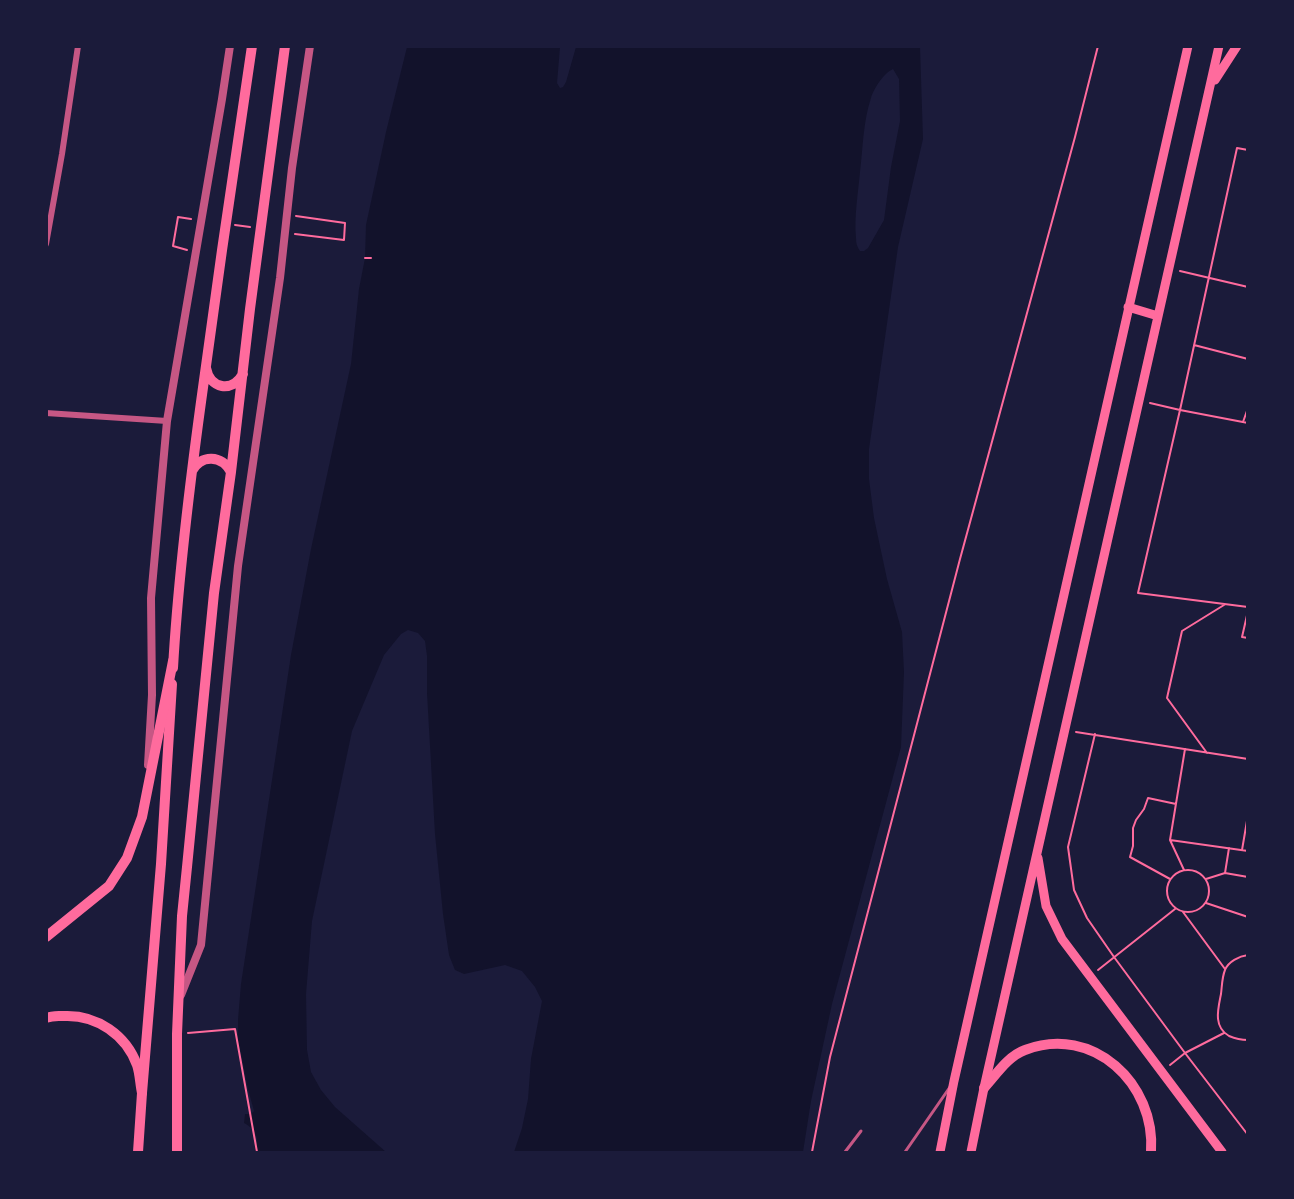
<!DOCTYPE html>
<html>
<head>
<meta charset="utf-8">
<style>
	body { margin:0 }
	#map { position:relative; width:1294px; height:1199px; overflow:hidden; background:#1b1b3a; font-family:"Playfair Display",serif }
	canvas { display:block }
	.frame { position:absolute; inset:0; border:48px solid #1b1b3a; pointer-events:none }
</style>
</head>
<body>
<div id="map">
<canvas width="1294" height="1199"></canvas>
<div class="frame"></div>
</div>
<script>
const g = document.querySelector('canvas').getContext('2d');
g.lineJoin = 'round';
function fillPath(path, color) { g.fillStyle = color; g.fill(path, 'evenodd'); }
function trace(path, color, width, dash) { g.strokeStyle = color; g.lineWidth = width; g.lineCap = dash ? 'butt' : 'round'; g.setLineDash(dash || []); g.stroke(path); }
const water = new Path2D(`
	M407 47H560L557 83 560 88 563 87 566 82 576 47H920L923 139 898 247 869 449V479L874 518 887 579 902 632 904 672 901 747 832 1004 811 1101 803 1152H514L522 1128 528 1099 531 1059 542 1001 535 987 522 971 505 965 464 974 455 970 449 955 443 914 435 834 427 693V656L425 641 418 633 408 630 401 634 384 655 352 731 312 921 306 994 307 1050 311 1072 321 1090 335 1107 386 1152H254C261 1141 256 1129 244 1123L245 1114H251L254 1111 248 1089 238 1039V1020L241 984 291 655 311 549 351 364 359 289 365 258 366 225 386 132ZM893 69 899 79 900 121 891 167 884 220 868 248 864 251H860C857 247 856 243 856 238 854 216 858 194 860 172 863 148 863 122 871 98 874 88 884 73 893 69Z`);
const path = new Path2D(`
	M1248 150 1237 148 1180 410 1248 423
	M235 225 250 227
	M295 234 344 240 345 223 296 216
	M187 250 173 246 178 217 191 219
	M365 258H371
	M1180 271 1248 287
	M1194 345 1248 359
	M1150 403 1180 410 1138 593 1248 607
	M1243 422 1248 408
	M1248 611 1242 637 1248 638
	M1076 732 1248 759
	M1095 734 1068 847 1074 890 1087 918 1114 957 1185 1053 1248 1135
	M1185 749 1170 840 1248 851
	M1207 753 1167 698 1182 631 1224 605
	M1170 840 1184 870
	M1229 848 1225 873 1248 877
	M1242 850 1248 815
	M1167 891a21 21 0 1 1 42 0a21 21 0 1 1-42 0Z
	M1170 879 1130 857 1133 846V828L1136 820 1144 809 1148 798 1176 804
	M1206 879 1225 873
	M1206 903 1248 917
	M1183 912 1225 969
	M1248 955C1239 956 1228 962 1225 970 1222 977 1222 986 1221 994 1218 1009 1213 1027 1229 1036 1236 1039 1240 1040 1248 1040
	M1098 970 1175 909
	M188 1033 235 1029 257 1152
	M1170 1065 1185 1053 1224 1033
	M812 1152 830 1057 960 559 1075 137 1098 46`);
const service = new Path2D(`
	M845 1152 861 1131
	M905 1152 950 1087`);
const minor = new Path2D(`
	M46 244 62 154 78 46
	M46 413 167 421`);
const tertiary = new Path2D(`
	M148 765 152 695 151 598 167 421 222 99 230 46
	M181 995 201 945 238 566 280 278 292 168 310 46`);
const secondary = new Path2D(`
	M1215 80 1237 46
	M1128 307 1158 316
	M1038 858 1046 906 1062 939 1222 1152
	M940 1152 954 1081 1188 46
	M971 1152 984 1088 1219 46`);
const primary = new Path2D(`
	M206 368C210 389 232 393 243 374
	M192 471C201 454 222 455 231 472
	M173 668C178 579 189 490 201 402 217 283 234 165 252 46
	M138 1152 142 1093 161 864 172 684
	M177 1152V1034L182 916 187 867 214 593 231 472 250 309 285 46`);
const trunk = new Path2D(`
	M46 937 109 886 127 858 142 817 173 661
	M46 1018C53 1015 58 1016 65 1016 97 1015 126 1035 137 1065 140 1074 140 1084 142 1093
	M984 1088C996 1075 1008 1056 1025 1050 1093 1024 1156 1084 1151 1152`);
fillPath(water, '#12122b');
trace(path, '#ff6b9d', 2);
trace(service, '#c65784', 3);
trace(minor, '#c65784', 6);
trace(tertiary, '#c65784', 8);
trace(secondary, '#ff6b9d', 9);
trace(primary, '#ff6b9d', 10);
trace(trunk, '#ff6b9d', 10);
</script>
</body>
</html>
